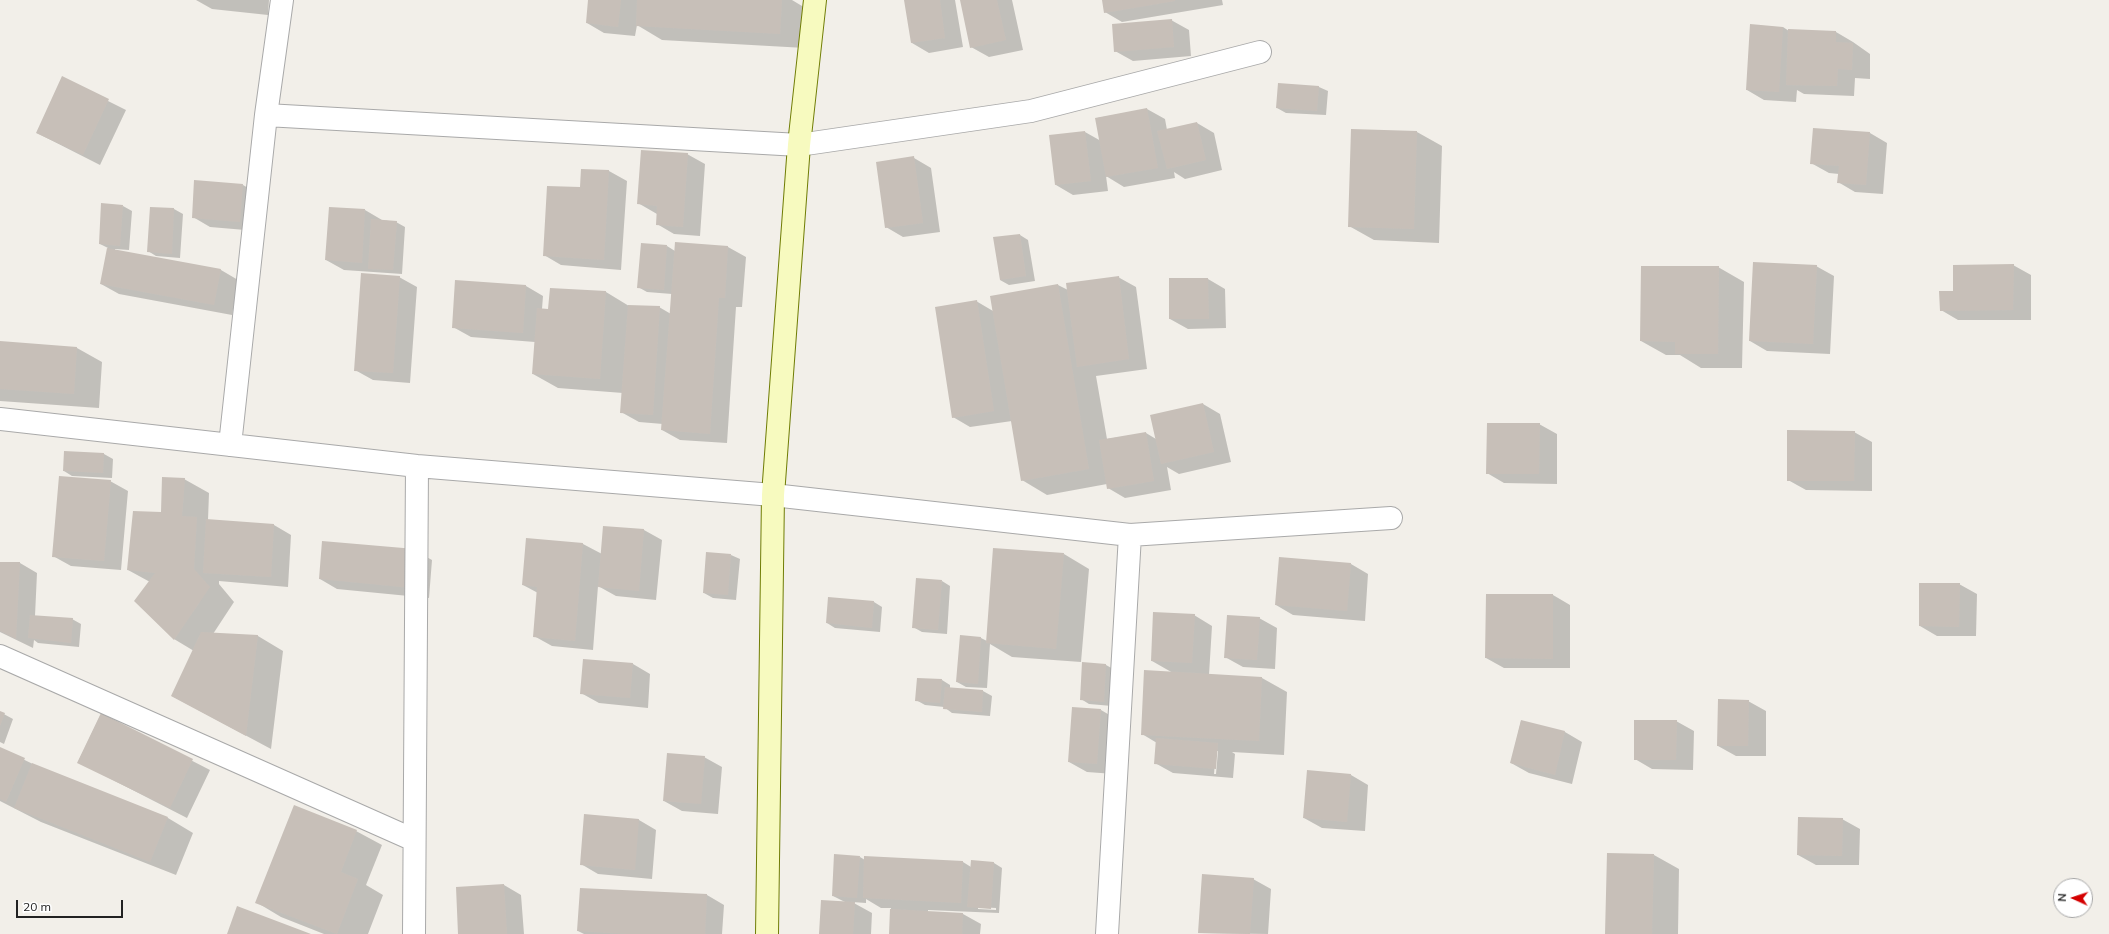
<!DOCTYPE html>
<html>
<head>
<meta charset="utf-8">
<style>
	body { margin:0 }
	#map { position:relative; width:2109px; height:934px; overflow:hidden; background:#f2efe9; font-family:Mulish,sans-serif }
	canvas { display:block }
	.north { position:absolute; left:2053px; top:878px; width:40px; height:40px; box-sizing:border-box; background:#fff; border:1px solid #a7a7a7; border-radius:50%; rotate:273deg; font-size:11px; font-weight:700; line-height:16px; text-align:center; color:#222 }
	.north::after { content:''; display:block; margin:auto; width:14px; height:18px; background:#d40000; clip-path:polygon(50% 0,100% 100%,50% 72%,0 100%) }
	.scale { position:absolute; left:16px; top:900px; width:107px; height:18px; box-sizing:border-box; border:2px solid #222; border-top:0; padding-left:5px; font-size:12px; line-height:14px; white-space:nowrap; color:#222; -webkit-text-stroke:3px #fff; paint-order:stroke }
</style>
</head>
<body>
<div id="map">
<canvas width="2109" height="934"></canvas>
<div class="north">N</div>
<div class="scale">20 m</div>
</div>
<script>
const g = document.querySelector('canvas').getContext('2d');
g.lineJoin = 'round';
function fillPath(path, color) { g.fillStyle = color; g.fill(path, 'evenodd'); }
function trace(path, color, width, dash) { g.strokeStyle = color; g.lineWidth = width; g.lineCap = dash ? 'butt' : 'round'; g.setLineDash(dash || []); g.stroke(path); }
const shadow = new Path2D(`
	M196 0H269L268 15 212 9Z
	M589 0H792L807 9 805 48 662 40 637 25 635 36 604 33 587 23Z
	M905 0H955L963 47 929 53 912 43Z
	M961 0H1012L1023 50 989 57 971 47Z
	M1103 0H1222L1223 5 1122 22 1105 12Z
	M1171 20 1189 30 1191 56 1133 61 1115 51Z
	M1783 27 1789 31 1836 32 1853 42 1870 54V79L1855 78 1854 96 1804 94 1797 90 1796 102 1764 100 1747 90Z
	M62 78 126 110 100 165 37 133Z
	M1279 84 1319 87 1328 91 1326 115 1286 113 1277 108Z
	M1147 109 1165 119 1167 130 1197 123 1214 133 1222 170 1185 179 1174 172 1175 178 1124 187 1106 176 1108 191 1073 195 1056 185 1050 136 1085 132 1101 141 1097 118Z
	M1352 130 1417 132 1442 146 1439 243 1374 240 1349 226Z
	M1870 133 1887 143 1883 194 1855 192 1838 182 1839 174 1829 173 1811 163Z
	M687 154 705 164 700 236 674 234 657 224V214L638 203Z
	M914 158 931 168 940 232 903 237 886 227Z
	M582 170 609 171 627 181 621 270 561 265 544 255 581 188Z
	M243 185 260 195 257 231 210 227 193 217Z
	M123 206 132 211 129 250 115 249V251L221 270 238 280 232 315 119 294 101 284 108 248 100 244Z
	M151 208 174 209 183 214 180 258 156 256 148 251Z
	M365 210 382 220 396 222 405 227 402 274 344 270 326 260Z
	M1020 235 1028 240 1035 281 1009 285 1000 280Z
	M676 243 728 247 746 257 742 307H736L727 443 680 440 662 430 663 424 639 422 621 412 623 393 558 388 533 374 535 342 471 337 453 327 526 286 543 296 542 309 549 310 606 292 629 306 659 307 671 314 672 294 647 292 638 287 667 246 675 251Z
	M2013 265 2031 275V320H1958L1941 310 1954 292Z
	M1816 266 1834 276 1830 354 1767 351 1750 341Z
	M1718 267 1744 282 1742 368H1701L1680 355H1666L1641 341Z
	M399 277 417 287 410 383 373 380 355 370Z
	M1118 277 1136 287 1147 369 1096 376 1107 439 1146 433 1156 439 1203 404 1220 414 1231 462 1179 474 1167 467 1171 490 1125 498 1108 488 1107 484 1047 495 1022 480 1012 421 970 427 953 417 976 301 993 311 991 297 1058 285 1068 290Z
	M1208 279 1225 289 1226 328 1188 329 1170 319Z
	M0 342 77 348 102 362 99 408 0 401Z
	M1539 424 1557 434V484L1504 483 1487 473Z
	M1854 432 1872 442V491L1806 490 1788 480Z
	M65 452 104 454 113 459 112 478 72 476 64 471Z
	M184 479 209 493 208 520 274 525 291 535 288 587 219 581V584L234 602 213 634 258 636 283 651 271 749 172 696 194 651 174 639 150 582 128 570Z
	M110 481 128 491 121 570 71 566 53 556Z
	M604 527 644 530 662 540 656 600 616 596 598 586 593 650 552 646 534 636 538 593 523 585 527 539 583 544 602 554Z
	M414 550 432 560 429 598 337 589 320 579Z
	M1064 554 1089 569 1081 662 1012 657 990 644 987 688 966 687 957 682 961 636 981 638 987 641Z
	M731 555 740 559 736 600 713 598 704 593Z
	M0 563H20L37 573 35 616 72 619 81 624 79 647 38 643 34 640 33 648 0 632Z
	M1351 564 1368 574 1365 621 1293 615 1276 605Z
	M942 581 950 586 947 634 922 632 913 627Z
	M1959 584 1977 594 1976 636H1937L1920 626Z
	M1553 595 1570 605V668H1504L1486 658Z
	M874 602 882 607 880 632 835 628 827 623Z
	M1194 615 1212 626 1209 675 1262 678 1287 692 1284 755 1232 752 1235 754 1233 778 1173 773 1155 763 1157 743 1142 734 1173 673 1152 661ZM1216 751H1218L1216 774H1214Z
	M1259 618 1277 628 1275 669 1243 667 1225 657Z
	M584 660 633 664 650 674 648 708 599 703 581 693Z
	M1083 663 1106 665 1115 670 1112 706 1089 704 1081 699Z
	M942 680 950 685V689L983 691 992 696 990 716 952 713 944 707 925 705 916 700Z
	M1748 701 1766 711V756H1736L1718 746Z
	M1101 710 1118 720 1114 774 1087 772 1069 762Z
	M0 712 13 719 4 744 0 742Z
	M101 714 210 770 187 818 78 762Z
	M1521 721 1565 732 1582 742 1572 784 1529 773 1511 763Z
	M1676 721 1694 731 1693 770 1652 769 1635 759Z
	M0 748 39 767 168 818 193 833 176 875 41 822 0 801Z
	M704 757 722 767 718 814 682 811 664 801Z
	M1351 775 1368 785 1365 831 1322 828 1304 818Z
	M585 815 639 820 656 830 652 879 598 874 581 864Z
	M1842 819 1860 829 1859 865H1816L1798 855Z
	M356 831 382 845 366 885 383 895 368 934H324L281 917 256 902Z
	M1654 855 1679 869 1678 934H1606Z
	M860 857 865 860 963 862 971 867 994 863 1002 868 999 913 928 910V912L963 914 981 924 980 934H890L891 908H881L866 899V903L852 902 872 913 871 934H820L845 902 833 896ZM978 907 996 908V910L978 909Z
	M1253 879 1271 889 1268 934 1199 933Z
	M504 885 521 895 524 934H459Z
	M707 895 724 905 722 934H584L578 931Z`);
const building = new Path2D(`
	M588 0H621L618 27 586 23Z
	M637 0H782L780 34 636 26Z
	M904 0H940L945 38 911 43Z
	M960 0H997L1006 40 970 48Z
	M1102 0H1175V1L1104 13Z
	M1172 19 1174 47 1114 52 1112 24Z
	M1750 24 1783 27 1779 92 1746 90Z
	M1788 29 1836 31V42L1853 43 1852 70 1838 69 1837 86 1786 85Z
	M62 76 109 99 83 155 36 133Z
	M1278 83 1319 86 1317 111 1276 108Z
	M1147 108 1158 168 1106 177 1095 118Z
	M1197 122 1206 160 1167 169 1157 131Z
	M1813 128 1870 132 1866 185 1837 183 1839 166 1810 164Z
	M1351 129 1417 131 1414 229 1348 227Z
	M1085 131 1091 181 1055 185 1049 135Z
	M641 150 688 153 683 227 656 225 657 206 637 204Z
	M914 156 923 223 885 228 876 162Z
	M581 169 609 170 604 260 543 256 547 186 580 187Z
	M194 180 243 184 240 222 192 218Z
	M101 203 123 205 120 246 99 244Z
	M150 207 174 208 172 254 147 252Z
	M329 207 365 209 362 263 325 260Z
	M371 219 397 221 393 270 368 269Z
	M1020 234 1026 276 1000 280 993 237Z
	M675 242 728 246 725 298H719L710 434 661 430Z
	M641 243 667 245 664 290 637 288Z
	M107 248 221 269 214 305 100 284Z
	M1753 262 1817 265 1813 344 1749 341Z
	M2014 264 2013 310 1940 311 1939 291H1953V265Z
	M1641 266H1719L1718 354H1675V342L1640 341Z
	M361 273 400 276 393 373 354 371Z
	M1119 276 1129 359 1077 367 1066 283Z
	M1169 278H1208L1209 319H1169Z
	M455 280 526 285 523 333 452 328Z
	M1058 284 1089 469 1021 481 990 296Z
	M550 288 606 291 600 379 532 374 537 308 548 309Z
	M977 300 994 411 952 418 935 307Z
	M628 305 660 306 653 415 620 413Z
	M0 341 77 347 74 394 0 389Z
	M1203 403 1214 452 1161 464 1150 415Z
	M1487 423H1540L1539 474H1486Z
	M1787 430 1855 431 1854 481H1787Z
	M1146 432 1154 481 1107 489 1099 440Z
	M64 451 104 453 103 473 63 471Z
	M59 476 111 480 104 561 52 557Z
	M162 477 185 478 182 516 197 517 194 569 210 587 174 640 134 601 155 573 127 570 133 511 161 512Z
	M206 519 274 524 271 577 203 573Z
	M603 526 644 529 639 591 598 587Z
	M526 538 583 543 575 641 533 637 537 587 522 585Z
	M322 541 415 549 412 588 319 579Z
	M993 548 1064 553 1056 649 986 643Z
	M706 552 731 554 728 595 703 593Z
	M1279 557 1351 563 1347 611 1275 605Z
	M0 562H20L16 639 0 631Z
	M916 578 942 580 938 630 912 628Z
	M1919 583H1960L1959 627 1919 626Z
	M1486 594H1553V659L1485 658Z
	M828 597 874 601 872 628 826 623Z
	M1153 612 1195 614 1192 663 1151 661Z
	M30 615 73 618 71 643 28 638Z
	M1227 615 1260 617 1257 660 1224 658Z
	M201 632 258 635 246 736 171 696Z
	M960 635 981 637 978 684 956 682Z
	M583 659 633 663 630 698 580 694Z
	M1082 662 1106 664 1104 702 1080 700Z
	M1144 670 1262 677 1259 741 1141 735Z
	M917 678 942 679 940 703 915 701Z
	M945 687 983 690 982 712 943 709Z
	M1718 699 1749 700 1748 746H1717Z
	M1072 707 1101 709 1097 764 1068 762Z
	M0 711 5 713 0 726Z
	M101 713 193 759 170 808 77 763Z
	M1521 720 1565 731 1555 775 1510 763Z
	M1634 720H1677L1676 760H1634Z
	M1156 738 1218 743 1216 769 1154 764Z
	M0 747 25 758 6 802 0 799Z
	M667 753 705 756 701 804 663 801Z
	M32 763 168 817 150 862 14 808Z
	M1307 770 1351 774 1347 822 1303 818Z
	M294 805 357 830 341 872 358 879 337 934 255 903Z
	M584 814 639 819 635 870 580 865Z
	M1798 817 1843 818 1842 856 1797 855Z
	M1607 853 1654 854 1652 934H1605Z
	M834 854 860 856 857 898 832 896Z
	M864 856 963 861 961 903 863 898Z
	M971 860 994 862 991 909 967 907Z
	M1202 874 1254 878 1250 934 1198 933Z
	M504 884 507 934H458L456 887Z
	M580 888 707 894 705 934H627L577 931Z
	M821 900 855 902 853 934H819Z
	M237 906 311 934H227Z
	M890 909 963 913 962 934H889Z`);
const street = new Path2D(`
	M266 115 799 145 1031 111 1260 52
	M0 419 417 466 773 495 1130 535 1391 518
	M230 445 266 115 282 0
	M0 656 414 840
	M414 934 417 466
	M1107 934 1130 535`);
const secondary = new Path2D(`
	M767 934 773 495 799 145 815 0`);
fillPath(shadow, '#0003');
fillPath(building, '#c7bfb8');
trace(street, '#a9a9a9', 24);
trace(secondary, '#707d05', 24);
trace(street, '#fff', 22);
trace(secondary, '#f7fabf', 22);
</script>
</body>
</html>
